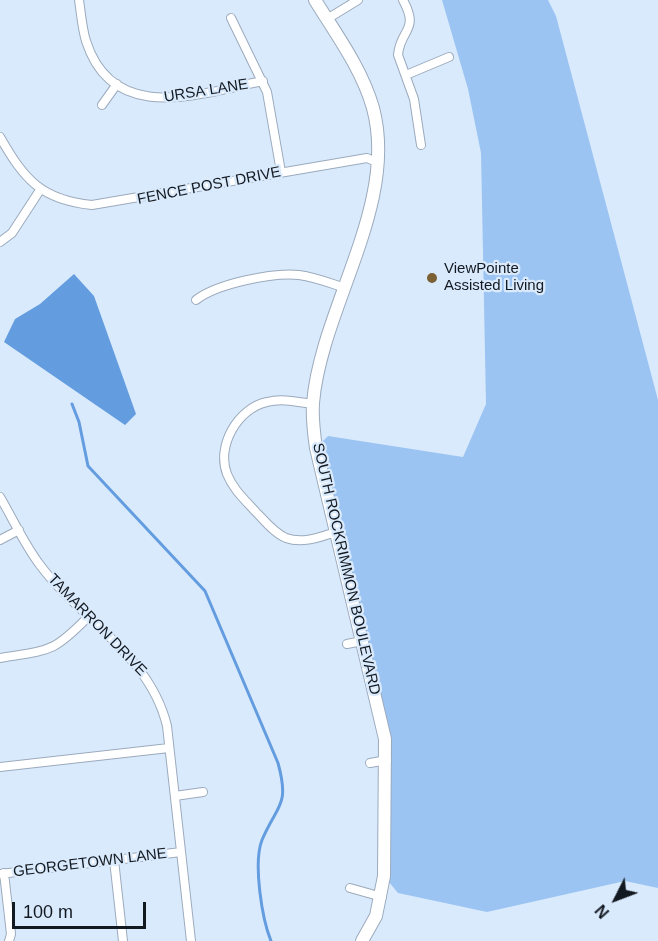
<!DOCTYPE html>
<html>
<head>
<meta charset="utf-8">
<style>
	body { margin:0 }
	#map { position:relative; width:658px; height:941px; overflow:hidden; background:#daeafd; font-family:Helvetica,sans-serif }
	canvas { display:block }
	.north { position:absolute; left:586px; top:869px; width:60px; height:60px; -webkit-text-stroke:4px #daeafd; paint-order:stroke; rotate:228deg; font-size:16px; font-weight:700; line-height:24px; text-align:center; color:#131920 }
	.north::after { content:''; display:block; margin:auto; width:21px; height:27px; background:#131920; clip-path:polygon(50% 0,100% 100%,50% 72%,0 100%) }
	.scale { position:absolute; left:12px; top:902px; width:134px; height:27px; box-sizing:border-box; border:3px solid #131920; border-top:0; padding-left:8px; font-size:18px; line-height:21px; white-space:nowrap; color:#131920; -webkit-text-stroke:4px #daeafd; paint-order:stroke }
</style>
</head>
<body>
<div id="map">
<canvas width="658" height="941"></canvas>
<div class="north">N</div>
<div class="scale">100 m</div>
</div>
<script>
const g = document.querySelector('canvas').getContext('2d');
g.lineJoin = 'round';
function fillPath(path, color) { g.fillStyle = color; g.fill(path, 'evenodd'); }
function trace(path, color, width, dash) { g.strokeStyle = color; g.lineWidth = width; g.lineCap = dash ? 'butt' : 'round'; g.setLineDash(dash || []); g.stroke(path); }
function drawText(font, color, halo, rows, align = 'center') {
  g.font = font + ' Helvetica,sans-serif'; g.lineWidth = 4.5; g.setLineDash([]); g.textBaseline = 'middle'; g.strokeStyle = halo; g.fillStyle = color; for (const [text, x, y, turn = 0] of rows) {
    g.save(); g.translate(x, y); g.rotate((+turn || 0) * Math.PI / 180); g.textAlign = isNaN(turn) ? turn : align; if (halo) g.strokeText(text, 0, 0); g.fillText(text, 0, 0); g.restore();
  }
}
const green = new Path2D(`
	M442 0H548L556 16 658 400V888L625 881 487 912 398 893 384 876 385 739 316 448 328 436 463 457 486 404 481 153 468 89Z`);
const water = new Path2D(`
	M74 274 94 296 136 414 125 425 4 342 15 319 40 304Z`);
const stream = new Path2D(`
	M72 404 79 422 88 466 205 591 278 763C290 807 277 804 262 840 253 863 262 919 271 941`);
const minor = new Path2D(`
	M79 0C81 13 82 28 86 41 113 126 201 93 263 81
	M403 0C420 31 400 29 398 55L414 99 421 145
	M231 18 267 92 281 172
	M327 19 358 0
	M406 75 449 57
	M102 105 117 84
	M0 137C24 179 41 200 92 205L367 158 379 163
	M0 242 12 233 40 190
	M196 300C216 284 273 272 299 275 315 277 330 283 345 288
	M313 404C298 402 282 398 267 402 238 408 216 446 227 474 233 489 244 499 255 511 264 520 274 533 286 538 303 544 320 537 336 532
	M0 497C13 519 24 544 40 565 81 620 150 655 167 726L191 941
	M0 540 19 530
	M347 644 362 641
	M0 658C50 650 53 653 89 616
	M370 763 387 760
	M0 767 169 748
	M175 796 203 792
	M114 860 123 941
	M4 873 11 934 9 941
	M0 874 181 852
	M350 888 382 897`);
const secondary = new Path2D(`
	M315 0C336 34 362 69 373 108 399 204 321 308 313 403 312 418 314 434 316 448L385 739 384 876 376 916 362 941`);
const markers = [
	[432,278,6,"#7a6032"]
];
const streetNames = [
	["URSA LANE",206,91,-9],
	["FENCE POST DRIVE",209,186,-11],
	["SOUTH ROCKRIMMON BOULEVARD",346,569,77],
	["TAMARRON DRIVE",97,625,46],
	["GEORGETOWN LANE",90,863,-7]
];
const poiNames = [
	["ViewPointe",444,269],
	["Assisted Living",444,286]
];
fillPath(green, '#9bc4f3');
fillPath(water, '#639ddf');
trace(stream, '#639ddf', 3);
trace(minor, '#9baabc', 10);
trace(secondary, '#9baabc', 14);
trace(minor, '#fff', 8);
trace(secondary, '#fff', 12);
for (const [x, y, r, color] of markers) { const dot = new Path2D(); dot.arc(x, y, r, 0, 2 * Math.PI); g.fillStyle = color; g.fill(dot); trace(dot, '#daeafd', 2); }
drawText('15px', '#131920', '#daeafd', streetNames);
drawText('15px', '#131920', '#daeafd', poiNames, 'left');
</script>
</body>
</html>
